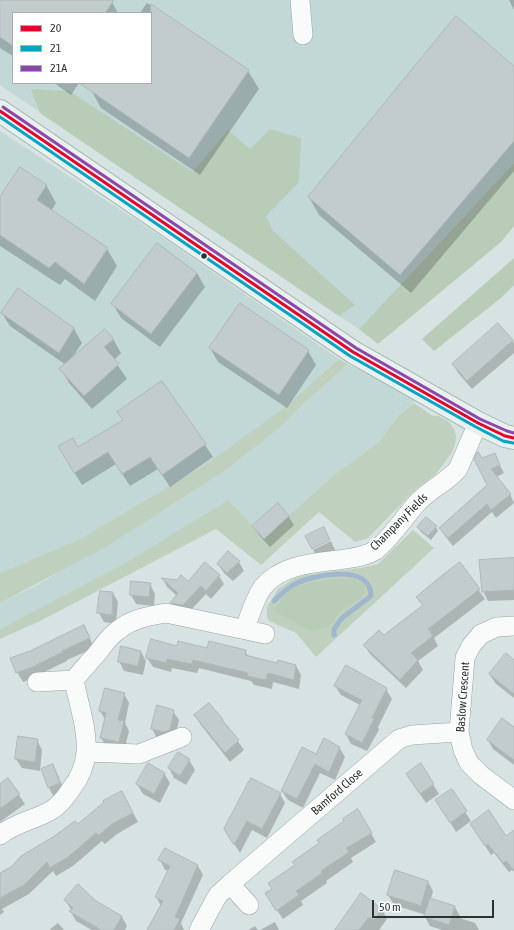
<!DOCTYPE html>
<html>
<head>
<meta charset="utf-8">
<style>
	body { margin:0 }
	#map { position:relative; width:514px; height:930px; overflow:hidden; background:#d7e3e2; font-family:"Asap Condensed",sans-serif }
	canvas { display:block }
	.legend { position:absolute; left:12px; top:12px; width:140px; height:72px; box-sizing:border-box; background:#fff; border:1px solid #aaadad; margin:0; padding:5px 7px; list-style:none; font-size:12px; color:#2a3232 }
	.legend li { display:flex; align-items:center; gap:8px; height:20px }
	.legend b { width:20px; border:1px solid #aaadad }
	.scale { position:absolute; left:372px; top:900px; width:122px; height:18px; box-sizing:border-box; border:2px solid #2a3232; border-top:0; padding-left:5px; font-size:12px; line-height:14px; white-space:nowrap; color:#2a3232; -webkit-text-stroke:3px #fff; paint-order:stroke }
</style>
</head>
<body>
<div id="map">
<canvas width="514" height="930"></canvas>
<ul class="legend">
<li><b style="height:5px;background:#e4002b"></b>20</li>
<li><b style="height:5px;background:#02a3c6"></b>21</li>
<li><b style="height:5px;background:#8e44ad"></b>21A</li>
</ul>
<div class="scale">50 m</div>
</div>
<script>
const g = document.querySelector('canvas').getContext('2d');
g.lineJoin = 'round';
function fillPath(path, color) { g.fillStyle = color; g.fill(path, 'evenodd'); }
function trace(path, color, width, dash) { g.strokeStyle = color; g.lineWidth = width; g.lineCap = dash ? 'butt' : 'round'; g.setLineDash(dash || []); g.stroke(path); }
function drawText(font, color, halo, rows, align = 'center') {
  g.font = font + ' "Asap Condensed",sans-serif'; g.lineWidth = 4; g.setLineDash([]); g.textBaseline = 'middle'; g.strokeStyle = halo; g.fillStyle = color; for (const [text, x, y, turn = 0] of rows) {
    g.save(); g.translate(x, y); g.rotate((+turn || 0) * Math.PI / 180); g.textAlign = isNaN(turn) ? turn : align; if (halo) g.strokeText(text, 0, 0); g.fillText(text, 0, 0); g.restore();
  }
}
const built = new Path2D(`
	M0 0H514V163L359 329 339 316 0 85ZM13 13H151V83H13Z
	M0 131 159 235 339 359 285 408 206 464 82 538 0 573Z
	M348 364 397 388 416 400 399 415 379 442 334 475 264 539 228 500 125 563 0 629V603L37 585 171 506 222 473 281 427 298 409Z`);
const green = new Path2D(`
	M339 359 348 364 298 409 281 427 222 473 106 547 0 603V573L82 538 206 464 284 408Z
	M414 403 433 416H439L449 422 455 431 456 438 455 445 451 454 436 474 417 488 368 538 355 542 319 512 261 565 216 529 40 621 0 639V629L125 563 228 500 264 538 334 475 379 442 399 415Z
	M413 530 434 548 316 657 296 633 269 621 267 617V607L278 589 293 579 305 575 361 568 378 564ZM360 600 342 611 329 627 277 605Z`);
const forest = new Path2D(`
	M31 89 69 91 193 172 228 130 250 149 270 129 301 138 299 182 266 216 273 231 355 305 339 316 40 113Z
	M514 163V226L501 242 378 344 359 329Z
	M514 258V285L501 298 434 351 422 339Z
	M342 578 355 579 365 585V592L360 600 342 611 329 627 311 631 274 611C277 605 282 598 287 593 300 582 326 580 342 578Z`);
const shadow = new Path2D(`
	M3 0H109L112 2 118 13H13V56L0 48V4Z
	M509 0H514V10Z
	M147 3 248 71 259 89 200 175 101 108 91 90 96 83H151V13H140Z
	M514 67V171L411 293 319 215 309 197Z
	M54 83H79L71 95Z
	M46 185 56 203 51 211 107 249 117 266 95 301 65 279 60 285 0 246V199Z
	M197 273 205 287 160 347 121 318 113 304Z
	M18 289 74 329 82 343 72 358 113 339 121 353 114 360 127 379 92 409 69 383 61 369 66 365 10 326 2 313Z
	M512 340 514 343V353L472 389 458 373 453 364Z
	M210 348 308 351 316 365 287 408 218 362Z
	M161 382 205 445 213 457 170 487 158 469 130 486 116 464 82 485 66 459 78 448 124 421Z
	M494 454 504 473 496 477 510 494 514 503 496 518 492 512 453 546 445 536 440 528 488 485 482 459Z
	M288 516 294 525 270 547 259 535 254 526Z
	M418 527H436L438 531 431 540 421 532Z
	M331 541 335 550 318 558 313 550Z
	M514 559V600L488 601 483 591Z
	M239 562 244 571 233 581 224 573 218 564Z
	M460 564 485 599 434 638 438 646 418 661 423 670 406 688 370 654 364 645 384 636 423 606 418 598Z
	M219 576 224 584 211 599 206 594 188 613 176 611 171 603 177 596 167 587 163 579 188 583Z
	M150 584 155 594 154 606 136 604 131 595Z
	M113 593 118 602 116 624 104 622 99 613Z
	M89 636 94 648 67 660V661L40 674 41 676 23 682 17 672Z
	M177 647 245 651 249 657 278 664 296 666 301 675 299 689 273 682 272 689 254 685 251 681 199 668 197 673 172 668 171 672 153 667 147 658Z
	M141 652 146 661 143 675 124 671 119 661Z
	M514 661V698L496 684 490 675Z
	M335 686 386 689 392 699 378 727 379 730 367 751 351 744 346 734 360 705 341 695Z
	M124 694 129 703 125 723 129 731 124 751 106 747 101 737 105 719 100 711Z
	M173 711 179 720 175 739 157 738 152 729Z
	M195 716 222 719 244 750 230 762 201 725Z
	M514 728V765L493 749 488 740Z
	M37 740 42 750 40 771 22 768 16 759Z
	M339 747 345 757 335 780 320 773 303 808 288 800 282 791 316 755Z
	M178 753 189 760 195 770 186 785 174 778 169 768Z
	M421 765 439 794 426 803 413 784Z
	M53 766 58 775 65 793 54 797 49 788 42 770Z
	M164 773 170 783 160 803 143 794 137 784Z
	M8 779 25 804 0 822V786Z
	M451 790 471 821 456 832 442 809Z
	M280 794 285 803 267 838 252 830 240 853 225 829Z
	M127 801 138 822 117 834 105 844 102 841 73 866 56 876 53 871 29 894 2 909 4 912 0 915V874L77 826Z
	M358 810 376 842 351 858 353 862 326 881 327 883 301 901 303 905 283 919 272 903 273 890 296 866Z
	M471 824 514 839V872L512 870 509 872 494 853 491 855Z
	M160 860 198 866 203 875 181 923 184 930H147L161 906 156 897 168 871 165 870Z
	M428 882 433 891 431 899 455 907 460 916V918L475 923 479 930H442L430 926 425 917 426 915 394 905 388 895Z
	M65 900 95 902 122 917 127 926 125 930H92L76 921 71 912 72 911Z
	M382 909 387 919 379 930H336Z
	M275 922 279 930H260Z
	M58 923 64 930H49Z
	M255 926 258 930H248Z`);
const stream = new Path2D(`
	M274 601C281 594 288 587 297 583 315 575 371 563 371 596L342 618 334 629V635`);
const building = new Path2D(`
	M0 0H114L105 13H13V46L0 37Z
	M151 4 249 70 189 158 79 83H151Z
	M456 16 514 66V141L400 275 308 197Z
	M20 167 47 185 37 200 108 248 84 284 55 262 49 268 0 235V197Z
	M157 243 197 273 151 334 111 304Z
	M18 288 74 328 59 353 1 313Z
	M240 303 309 350 279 395 209 348Z
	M498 323 513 340 467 381 452 364Z
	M105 329 114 339 104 347 119 364 84 396 59 369Z
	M162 381 206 444 162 475 150 457 122 474 108 452 74 473 58 446 73 438 78 447 123 420 117 412Z
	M478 452 482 458 495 453 500 465 491 469 511 494 491 510 487 504 448 538 439 528 487 485 474 459Z
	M278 503 289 516 264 539 252 526Z
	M426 517 437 526 428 536 417 527Z
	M324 527 330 540 312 549 305 536Z
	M228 551 240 561 227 573 217 564Z
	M514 558V590L482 592 479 560Z
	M205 562 220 575 206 591 201 586 183 605 170 603 178 593 161 578 177 580 181 575 188 581Z
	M460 562 480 589 428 629 433 636 411 653 418 660 400 680 363 645 379 630 384 635 423 605 416 597 440 577Z
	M131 581 151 583 149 597 130 595Z
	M100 591 113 592 112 615 97 613Z
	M84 625 90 638 62 651 63 652 36 665V666L16 673 10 658 30 651Z
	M151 639 177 646 178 641 207 648 209 641 246 650 245 655 277 663 278 660 296 665 294 680 268 673 266 680 247 676 248 673 193 660 192 664 167 659 166 663 146 658Z
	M121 646 141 651 138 666 118 662Z
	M506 653 514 660V694L489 674Z
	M346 665 387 688 372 718 374 719 362 743 345 734 362 700 334 686Z
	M105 688 125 693 118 720 124 721 119 742 100 738 106 713 99 711Z
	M209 703 223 719 222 720 239 740 225 753 194 715Z
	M157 705 174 710 170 730 164 732 151 729Z
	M502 718 514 727V760L487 740Z
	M18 736 38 739 35 762 15 759Z
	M324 738 340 747 329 772 315 764 297 799 281 791 302 747 316 754Z
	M178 752 190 759 180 776 168 768Z
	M148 763 165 773 154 794 136 784Z
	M421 763 434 784 420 794 406 774Z
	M53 764 60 783 48 788 41 769Z
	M8 778 20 794 0 809V784Z
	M251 778 281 793 262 829 247 821 234 845 224 829Z
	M452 789 467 811 450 823 435 800Z
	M122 791 133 813 112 824 99 835 96 833 68 857 50 868 47 862 24 885 0 898V873L11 867 21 856 53 837 75 821 78 824 104 802 103 801Z
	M358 809 372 833 346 848 349 852 321 871 322 873 296 891 299 895 276 911 265 893 272 889 268 883 295 865 292 862 319 843 317 840 344 821 343 819Z
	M489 810 506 836 514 830V870L506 861 503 863 488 844 485 846 470 824Z
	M165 848 198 865 175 917 180 919 174 930H147L163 901 155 897 170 866 158 860Z
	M395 870 428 881 421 906 387 895Z
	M78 884 96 901 122 916 114 930H101L69 911 73 908 64 900Z
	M361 893 382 909 374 920 369 917 359 930H335Z
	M430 898 455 906 449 925 424 917Z`);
const minor = new Path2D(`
	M300 0 303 35
	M514 626 497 627 481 634 471 646 465 658 459 732 463 750 469 763 481 775 514 800
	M245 629C250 615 254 599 263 587 281 565 313 563 338 560 351 558 365 557 376 550 391 538 405 516 418 502 430 489 447 482 458 469L478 423
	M37 682 74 680C80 672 86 666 92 659 101 650 107 638 117 631 131 619 148 616 166 613L265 634
	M86 752 139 754 182 737
	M0 835C15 823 34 820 50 811 59 806 66 797 71 789 79 779 85 765 86 752 88 730 78 702 74 680
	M230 884 249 905
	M199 930 215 900 219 894 230 884 399 739 412 735 459 732`);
const major = new Path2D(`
	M0 111 353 352 478 423 505 436 514 438`);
const bus1 = new Path2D(`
	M0 111 353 352 478 423 505 436 514 438`);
const bus2 = new Path2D(`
	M0 117 350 356 476 427 503 441 513 443`);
const bus3 = new Path2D(`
	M3 107 356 348 480 419 507 431 514 433`);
const markers = [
	[204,256,3.5,"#2a3232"]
];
const streetNames = [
	["Champany Fields",399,522,-45],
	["Baslow Crescent",463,697,-86],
	["Bamford Close",337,792,-41]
];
fillPath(built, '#c2d8d7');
fillPath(green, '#bfd1be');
fillPath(forest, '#b9ccb8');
fillPath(shadow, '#0003');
trace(stream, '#a0b7ce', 5);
fillPath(building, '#c3cccd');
trace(building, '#afb8b9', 1);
trace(minor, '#99a2a2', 20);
trace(major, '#a9bab5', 24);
trace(minor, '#f9fbfb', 19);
trace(major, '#e9f1ee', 22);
trace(bus1, '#e4002b', 3);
trace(bus2, '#02a3c6', 3);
trace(bus3, '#8e44ad', 3);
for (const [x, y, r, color] of markers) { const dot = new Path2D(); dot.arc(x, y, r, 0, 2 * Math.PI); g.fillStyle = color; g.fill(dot); trace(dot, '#fff', 1.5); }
drawText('12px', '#2a3232', '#fff', streetNames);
</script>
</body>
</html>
